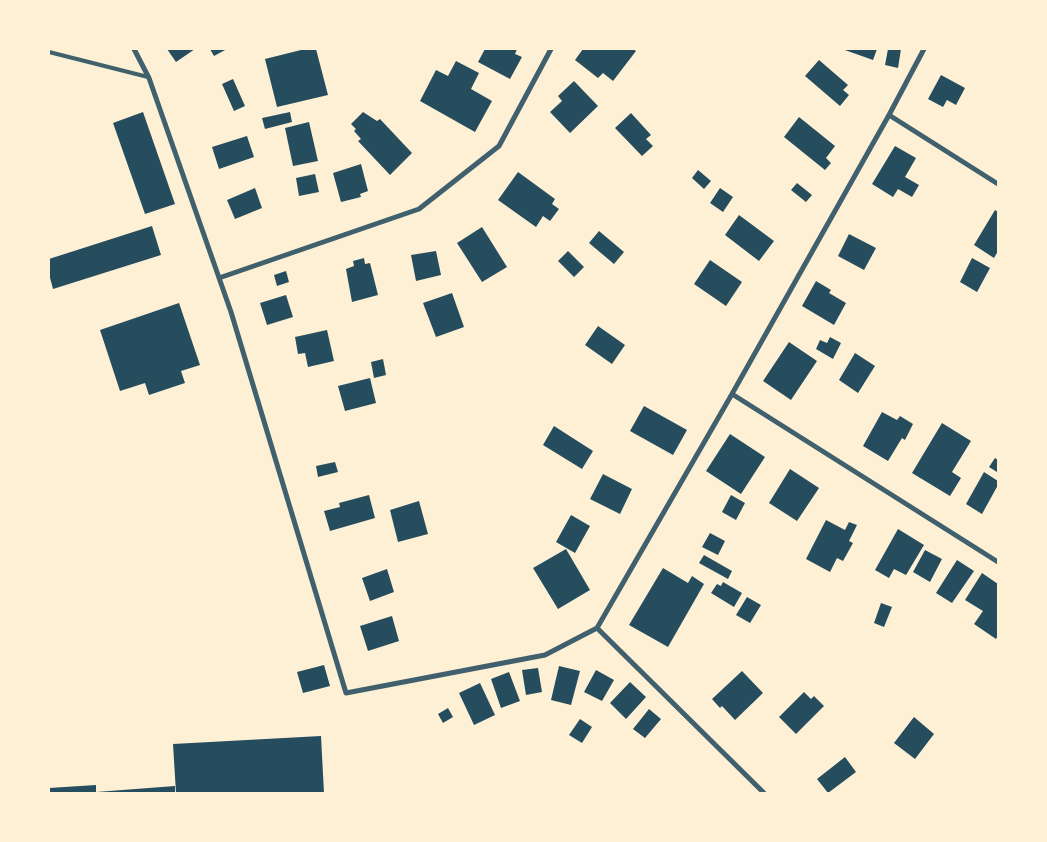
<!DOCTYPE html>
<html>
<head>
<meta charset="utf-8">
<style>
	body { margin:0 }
	#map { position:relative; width:1047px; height:842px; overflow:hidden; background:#fdf0d5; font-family:"Source Serif 4",serif }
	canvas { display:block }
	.frame { position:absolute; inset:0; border:50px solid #fdf0d5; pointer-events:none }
</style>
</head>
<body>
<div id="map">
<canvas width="1047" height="842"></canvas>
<div class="frame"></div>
</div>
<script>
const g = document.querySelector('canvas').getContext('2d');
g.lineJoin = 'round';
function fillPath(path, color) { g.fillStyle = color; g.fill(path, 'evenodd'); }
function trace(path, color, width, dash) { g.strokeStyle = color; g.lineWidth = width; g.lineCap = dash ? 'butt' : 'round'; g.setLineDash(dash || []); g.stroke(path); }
const building = new Path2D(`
	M167 49H195L176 62Z
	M210 49H227L214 56Z
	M305 49H316L328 95 277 107 265 59Z
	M485 49H517L515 54 522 57 510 79 478 62Z
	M583 49H633L636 51 613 81 603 73 598 78 575 60Z
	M842 49H877L873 60Z
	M888 49H901L898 68 885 65Z
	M819 60 848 85 843 90 849 95 840 106 805 76Z
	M456 61 479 73 471 89 492 101 475 132 420 101 436 70 448 76Z
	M941 75 965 88 956 105 947 100 943 107 928 99Z
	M233 79 245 106 234 111 222 84Z
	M574 81 598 106 570 133 550 112 562 101 558 96Z
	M143 112 175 204 145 214 113 123Z
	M290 112 292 122 265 129 262 118Z
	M363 112 377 121 380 119 412 153 390 175 358 141 361 139 354 131 356 129 351 124Z
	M631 113 651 135 646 139 653 146 642 156 615 128Z
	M799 117 835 146 826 158 831 163 825 170 784 137Z
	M309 122 318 161 293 166 285 128Z
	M247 136 254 157 219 169 212 147Z
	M895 146 916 158 905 177 919 185 912 197 898 189 893 197 872 184Z
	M361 164 368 191 360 194 361 197 341 202 333 173Z
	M698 170 711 181 704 189 692 178Z
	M518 172 555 199 552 204 559 209 550 221 543 216 536 227 498 200Z
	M315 174 319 192 299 196 296 178Z
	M797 183 812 195 806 202 791 190Z
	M255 188 262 208 235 219 227 200Z
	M720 188 733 197 723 212 710 203Z
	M995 210 998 212V251L994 258 974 245Z
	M739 215 774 241 759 261 725 235Z
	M152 226 161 255 53 289 49 274V259Z
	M482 227 507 267 482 282 457 243Z
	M599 231 624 252 614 264 589 243Z
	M849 234 876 248 864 270 838 256Z
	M436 251 441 275 416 281 411 255Z
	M568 251 584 267 574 277 558 261Z
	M364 258 365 264 370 263 378 295 352 302 346 269 354 266 353 261Z
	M972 258 990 268 977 292 960 282Z
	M710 260 742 282 726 306 694 284Z
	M286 271 289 282 277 286 274 275Z
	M816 281 831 290 829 293 846 303 834 325 802 306Z
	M452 293 464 327 436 337 423 303Z
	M286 295 293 317 267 325 260 303Z
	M179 303 200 365 181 371 185 383 149 395 145 383 120 391 100 330Z
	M598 326 625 345 612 364 585 345Z
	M327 330 334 361 308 367 305 353 298 354 295 337Z
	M830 337 841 343 833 359 816 349 820 340 827 343Z
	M789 342 817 361 791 400 763 381Z
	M855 353 875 366 858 393 839 380Z
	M383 359 386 375 374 378 371 362Z
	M370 378 376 403 345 411 338 386Z
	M644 406 687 430 673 455 630 431Z
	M882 412 897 420 900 416 913 424 905 440 902 438 888 461 863 446Z
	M942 423 971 441 952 472 961 478 950 496 912 473Z
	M554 426 593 451 582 469 543 445Z
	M730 434 765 457 741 494 706 471Z
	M995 458 998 460 997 472 989 467Z
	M335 462 338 472 318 477 316 466Z
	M790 469 819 488 797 521 769 503Z
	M984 472 998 481V485L982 514 966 504Z
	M603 474 632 489 620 514 590 499Z
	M369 495 375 518 330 531 324 511 340 507 339 503Z
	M731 495 745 503 736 520 722 512Z
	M419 501 428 534 398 542 390 510Z
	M571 515 590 526 575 553 556 542Z
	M826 520 845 530 849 522 857 525 849 541 853 543 843 561 837 558 830 572 806 559Z
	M898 529 924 545 906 575 894 569 889 578 875 570Z
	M710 533 725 541 718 555 702 547Z
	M566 549 590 590 558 609 533 568Z
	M925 550 942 559 930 582 913 572Z
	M704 555 732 571 728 579 699 563Z
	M957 560 974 571 952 603 936 593Z
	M663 568 688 583 692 576 704 584 668 647 629 625Z
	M387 569 394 592 370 601 362 578Z
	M982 573 998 584V635L996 639 974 624 983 611 965 600Z
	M723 582 742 593 734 607 711 593 717 584 721 586Z
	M747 597 761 605 750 623 736 615Z
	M881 603 892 607 884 627 874 623Z
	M392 616 399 641 368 651 360 626Z
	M324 665 330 686 303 693 297 672Z
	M559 666 580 671 571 705 551 700Z
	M538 668 542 692 526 695 522 670Z
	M596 670 614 680 602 701 584 692Z
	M742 671 763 693 735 720 722 706 720 708 712 699Z
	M509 672 520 701 501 708 491 679Z
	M630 682 646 697 626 719 610 703Z
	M480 683 495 715 474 725 459 693Z
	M804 692 811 699 814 696 824 706 796 734 779 717Z
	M448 708 453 717 443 723 438 714Z
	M649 709 661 719 645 738 633 729Z
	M914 717 934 734 915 759 894 743Z
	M580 719 592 727 582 743 569 735Z
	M321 736 324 793H176L173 744Z
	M845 757 856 772 828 793 817 779Z
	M96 785V792L175 786V793H49V788Z`);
const service = new Path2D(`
	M49 52 148 77`);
const minor = new Path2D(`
	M134 49 149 78 231 312 346 693 545 655 597 628 732 394 889 115 924 49
	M889 115 998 184
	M219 278 419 209 499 146 551 49
	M732 394 998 562
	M597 628 764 793`);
fillPath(building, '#264d5e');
trace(service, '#3f606c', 4);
trace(minor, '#3f606c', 5);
</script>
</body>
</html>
